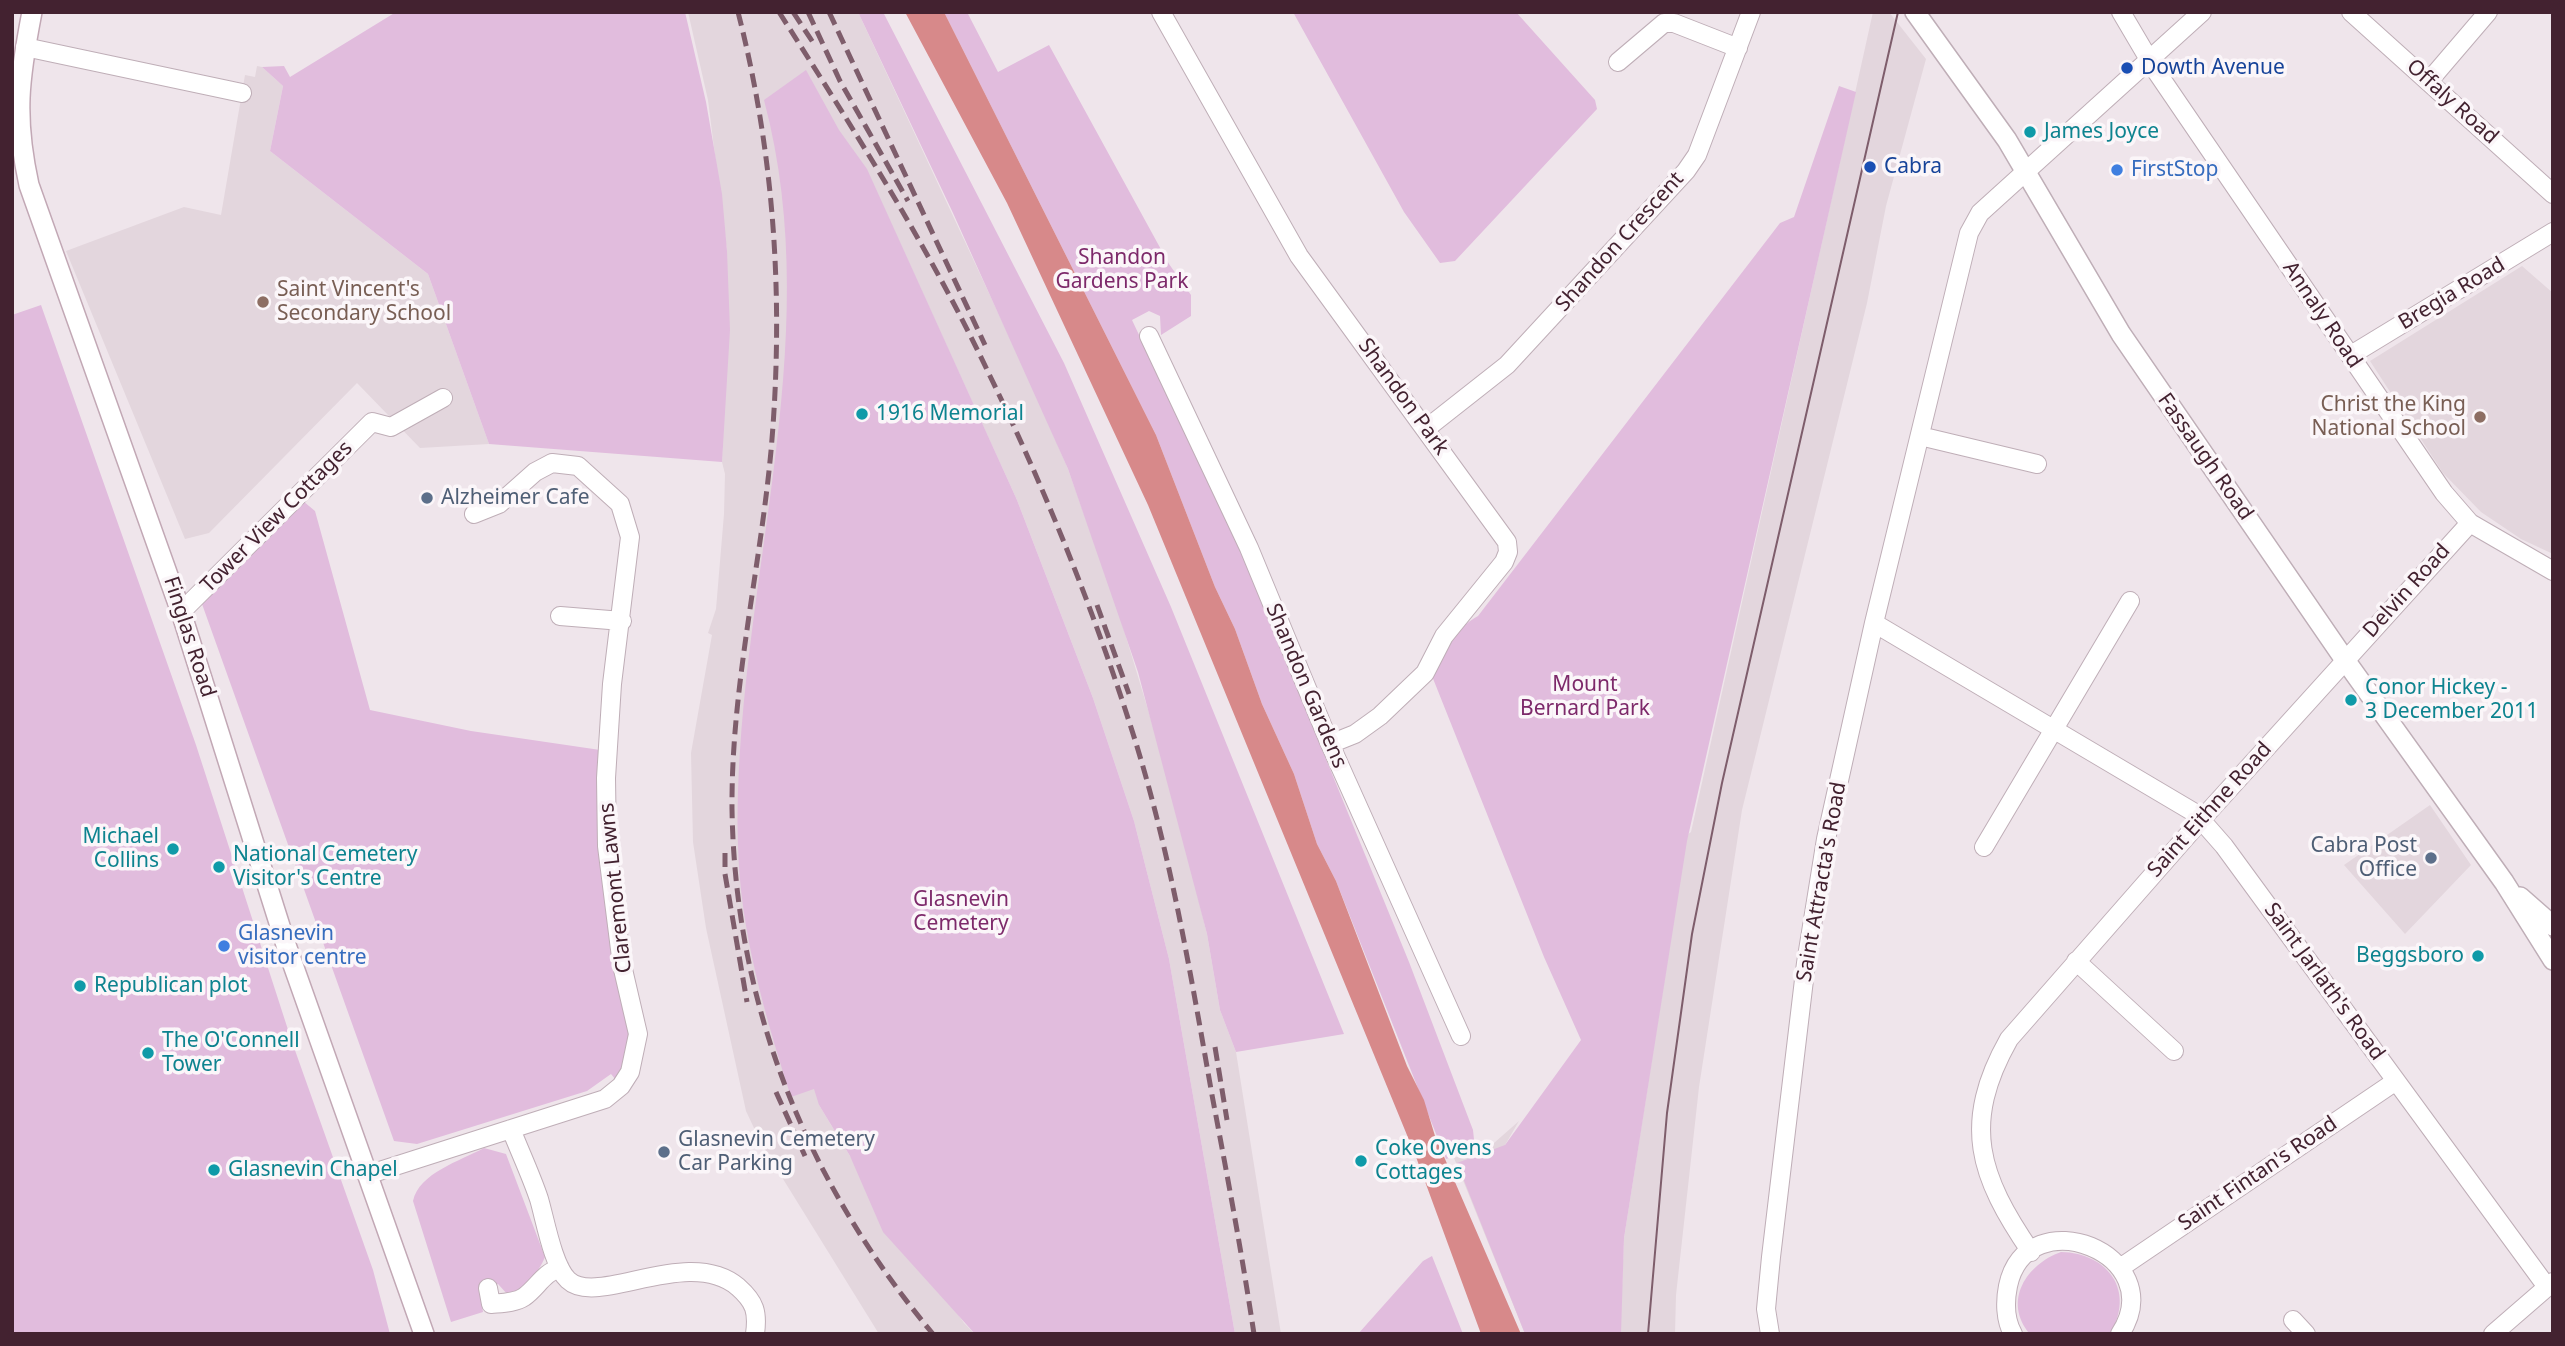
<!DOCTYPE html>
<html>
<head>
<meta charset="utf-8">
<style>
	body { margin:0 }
	#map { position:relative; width:2565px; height:1346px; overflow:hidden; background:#efe5eb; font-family:"Noto Sans",sans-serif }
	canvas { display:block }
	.frame { position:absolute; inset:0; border:14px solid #432230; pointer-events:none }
</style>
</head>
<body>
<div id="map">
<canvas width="2565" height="1346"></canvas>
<div class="frame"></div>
</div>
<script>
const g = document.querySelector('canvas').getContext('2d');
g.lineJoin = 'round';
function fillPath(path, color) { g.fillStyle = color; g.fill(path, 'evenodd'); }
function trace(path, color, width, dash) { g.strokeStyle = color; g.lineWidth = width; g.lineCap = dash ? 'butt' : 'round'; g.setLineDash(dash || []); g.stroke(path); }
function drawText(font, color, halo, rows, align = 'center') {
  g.font = font + ' "Noto Sans",sans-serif'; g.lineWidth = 7; g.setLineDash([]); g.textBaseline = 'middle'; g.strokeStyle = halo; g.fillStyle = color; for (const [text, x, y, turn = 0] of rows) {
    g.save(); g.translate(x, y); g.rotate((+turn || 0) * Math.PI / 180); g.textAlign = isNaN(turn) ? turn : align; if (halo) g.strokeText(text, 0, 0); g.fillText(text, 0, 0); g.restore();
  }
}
const built = new Path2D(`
	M688 12H858L1035 392 1068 469 1117 607 1168 776 1207 934 1220 1010 1236 1052 1281 1334H1235L1169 959 1134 821 1093 698 1017 500 867 171 819 1105 850 1156 964 1323 975 1334H879L762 1145 746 1111 706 928 693 842 691 753 712 635 708 633 716 609 724 514 725 474 722 462 727 251 708 100Z
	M1873 12H1889L1926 59 1886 206 1867 303 1742 810 1699 1087 1676 1295 1675 1334H1620L1624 1238 1687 835 1691 832Z
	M257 66 262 67 283 86 270 151 428 274 489 444 420 448 357 383 209 533 185 539 66 251 184 207 221 215 245 75 255 77Z
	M2522 266 2553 293V554L2521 539 2481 512 2443 473 2370 361Z
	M2430 805 2471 865 2405 934 2344 865Z
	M1519 1121 1505 1145 1525 1334 1454 1158 1494 1143Z`);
const green = new Path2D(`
	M396 12H685L706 102 722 194 727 251 730 330 722 462 489 444 428 274 270 151 283 86 262 67 284 66 290 77Z
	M858 12H883L1064 363 1171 607 1344 1034 1236 1052 1220 1010 1207 934 1138 672 1068 469 953 213Z
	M944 12H967L998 72 1049 45 1169 264 1191 295V316L1161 335 1160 316 1149 311 1132 320 1240 549 1409 962 1473 1130 1475 1149 1446 1159 1336 881 1317 844 1294 774 1262 704 1235 629 1215 587 1156 435Z
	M1293 12H1516L1595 100 1597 109 1455 261 1440 263 1404 212Z
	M806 70 839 130 867 169 1017 500 1093 698 1134 821 1169 959 1235 1334H975L883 1232 850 1156 819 1105 814 1089 791 1097C765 1015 740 931 738 845 732 595 830 348 764 100Z
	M1839 86 1856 92 1687 841 1624 1238 1621 1334H1525L1457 1163 1505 1145 1581 1040 1544 957 1432 676C1441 651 1455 629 1478 616L1780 223 1794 217Z
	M41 305 196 745 291 1039 373 1270 390 1334H12V315Z
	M303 501 315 511 370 710 471 731 607 751 606 778 638 1034 621 1086 611 1074 587 1091 417 1144 394 1141 202 604Z
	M484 1148 506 1154 545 1257C539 1272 524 1290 508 1295L498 1284 479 1288 483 1312 451 1322 413 1201C419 1173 460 1161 484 1148Z
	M2061 1252C2108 1253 2136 1291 2110 1334H2030C2002 1301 2027 1264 2061 1252Z
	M1432 1256 1463 1334H1358L1423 1261Z`);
const water = new Path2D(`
	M905 12H944L1156 435 1215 587 1235 629 1262 704 1294 774 1317 844 1336 881 1407 1066 1424 1100 1435 1136 1521 1334H1481L1416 1157 1148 505 1007 203Z`);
const minor = new Path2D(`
	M1161 12 1299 256 1507 542 1508 552 1504 562 1444 636 1425 673 1380 716 1355 734 1330 744
	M2121 12 2154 68 2444 493 2470 523 2553 571
	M2351 12 2553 194
	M25 47 242 93
	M1618 62 1664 23H1674L1738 48
	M2429 81 2488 12
	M1149 336 1249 548 1330 744 1461 1036
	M2351 355 2553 232
	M1427 428 1507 365 1686 171 1697 155 1751 12
	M1920 436 2037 464
	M181 612 372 422 391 427 443 398
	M560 616 622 621
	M1874 623 2195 813 2224 846 2547 1287
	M1984 847 2130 601
	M2076 961 2174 1051
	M511 1129C520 1152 531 1175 539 1199 545 1219 553 1266 568 1280 597 1308 688 1245 738 1287 755 1302 758 1312 755 1334
	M367 1175 605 1099 621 1086 630 1072 638 1034 622 965 607 846 606 778 612 684 630 537 620 504 578 466 552 463 535 472 499 504 474 514
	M2031 1252C1979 1176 1961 1124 2009 1039L2201 820 2470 523
	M2120 1268 2396 1081
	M488 1288 491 1304C501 1303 515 1303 524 1297 538 1287 543 1273 560 1268
	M2293 1320 2306 1334
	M1770 1334 1766 1309 1771 1257 1806 963 1826 839 1874 623 1969 233 1980 213 2202 12
	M2013 1334C2005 1320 2005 1301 2008 1286 2027 1197 2172 1254 2120 1334
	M2493 1334 2553 1282`);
const tertiary = new Path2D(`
	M1915 12 2007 140 2121 334 2345 660 2504 882 2553 960
	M2520 897 2553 926`);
const secondary = new Path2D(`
	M32 12C19 79 14 117 29 185L181 612 286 945 424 1334`);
const tram = new Path2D(`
	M1648 1334 1667 1113 1692 934 1722 783 1898 12`);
const rail = new Path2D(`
	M738 12C775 156 784 303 771 451 760 570 731 689 732 809 735 1006 807 1183 933 1334
	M779 12C854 130 930 249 990 376 1047 493 1096 616 1135 740 1171 856 1191 976 1212 1095 1227 1174 1242 1254 1254 1334
	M793 12 816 47
	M808 12 840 81 908 201
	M829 12 985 345
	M1097 605 1129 694
	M725 853V874L747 1002
	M1215 1047 1227 1120
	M776 1092 805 1156`);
const markers = [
	[2127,68,7,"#1a4fb4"],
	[2030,132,7,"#0f9aa8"],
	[1870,167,7,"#1a4fb4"],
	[2117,170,7,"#3f7fe0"],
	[263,302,7,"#8d6e63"],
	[862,414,7,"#0f9aa8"],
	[2480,417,7,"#8d6e63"],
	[427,498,7,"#5c6f8a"],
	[2351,700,7,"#0f9aa8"],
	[173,849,7,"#0f9aa8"],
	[2431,858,7,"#5c6f8a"],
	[219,867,7,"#0f9aa8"],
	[224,946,7,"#3f7fe0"],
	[2478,956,7,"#0f9aa8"],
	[80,986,7,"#0f9aa8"],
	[148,1053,7,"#0f9aa8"],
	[664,1152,7,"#5c6f8a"],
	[1361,1161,7,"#0f9aa8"],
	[214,1170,7,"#0f9aa8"]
];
const transitNames = [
	["Dowth Avenue",2141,68],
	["Cabra",1884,167]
];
const streetNames = [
	["Offaly Road",2452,102,42],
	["Shandon Crescent",1620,242,-48],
	["Bregia Road",2452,294,-31],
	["Annaly Road",2322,315,56],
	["Shandon Park",1403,397,54],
	["Fassaugh Road",2205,457,55],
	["Tower View Cottages",277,517,-45],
	["Delvin Road",2407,591,-48],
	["Finglas Road",189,637,72],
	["Shandon Gardens",1306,686,67],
	["Saint Eithne Road",2210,810,-48],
	["Saint Attracta's Road",1822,882,-80],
	["Claremont Lawns",616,888,-96],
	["Saint Jarlath's Road",2324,982,54],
	["Saint Fintan's Road",2258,1174,-34]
];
const cultureNames = [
	["James Joyce",2044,132],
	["1916 Memorial",876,414],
	["Conor Hickey -",2365,688],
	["3 December 2011",2365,712],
	["Michael",159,837,"right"],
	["Collins",159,861,"right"],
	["National Cemetery",233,855],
	["Visitor's Centre",233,879],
	["Beggsboro",2464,956,"right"],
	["Republican plot",94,986],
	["The O'Connell",162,1041],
	["Tower",162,1065],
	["Coke Ovens",1375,1149],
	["Cottages",1375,1173],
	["Glasnevin Chapel",228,1170]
];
const shopNames = [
	["FirstStop",2131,170],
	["Glasnevin",238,934],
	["visitor centre",238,958]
];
const parkNames = [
	["Shandon",1122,258],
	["Gardens Park",1122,282],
	["Mount",1585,685],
	["Bernard Park",1585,709],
	["Glasnevin",961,900],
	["Cemetery",961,924]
];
const educationNames = [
	["Saint Vincent's",277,290],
	["Secondary School",277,314],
	["Christ the King",2466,405,"right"],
	["National School",2466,429,"right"]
];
const serviceNames = [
	["Alzheimer Cafe",441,498],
	["Cabra Post",2417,846,"right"],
	["Office",2417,870,"right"],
	["Glasnevin Cemetery",678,1140],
	["Car Parking",678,1164]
];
fillPath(built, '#e3d6dd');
fillPath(green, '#e1bcdd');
fillPath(water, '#d7898a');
trace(minor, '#bfaeb7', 20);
trace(tertiary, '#bfaeb7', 22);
trace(secondary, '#c2a8b5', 22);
trace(minor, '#fff', 18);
trace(tertiary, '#fff', 19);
trace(secondary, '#fff', 19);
trace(tram, '#7e5d6b', 2);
trace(rail, '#7e5d6b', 5, [14, 7]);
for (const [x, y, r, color] of markers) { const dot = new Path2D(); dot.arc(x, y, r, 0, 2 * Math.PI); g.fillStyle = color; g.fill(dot); trace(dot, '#fbf6f9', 2.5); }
drawText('21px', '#164399', '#fbf6f9', transitNames, 'left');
drawText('21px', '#432230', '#fbf6f9', streetNames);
drawText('21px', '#0d838f', '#fbf6f9', cultureNames, 'left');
drawText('21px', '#366cbe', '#fbf6f9', shopNames, 'left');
drawText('21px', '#7d296a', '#fbf6f9', parkNames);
drawText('21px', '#785e54', '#fbf6f9', educationNames, 'left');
drawText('21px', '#4e5e75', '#fbf6f9', serviceNames, 'left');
</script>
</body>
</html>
